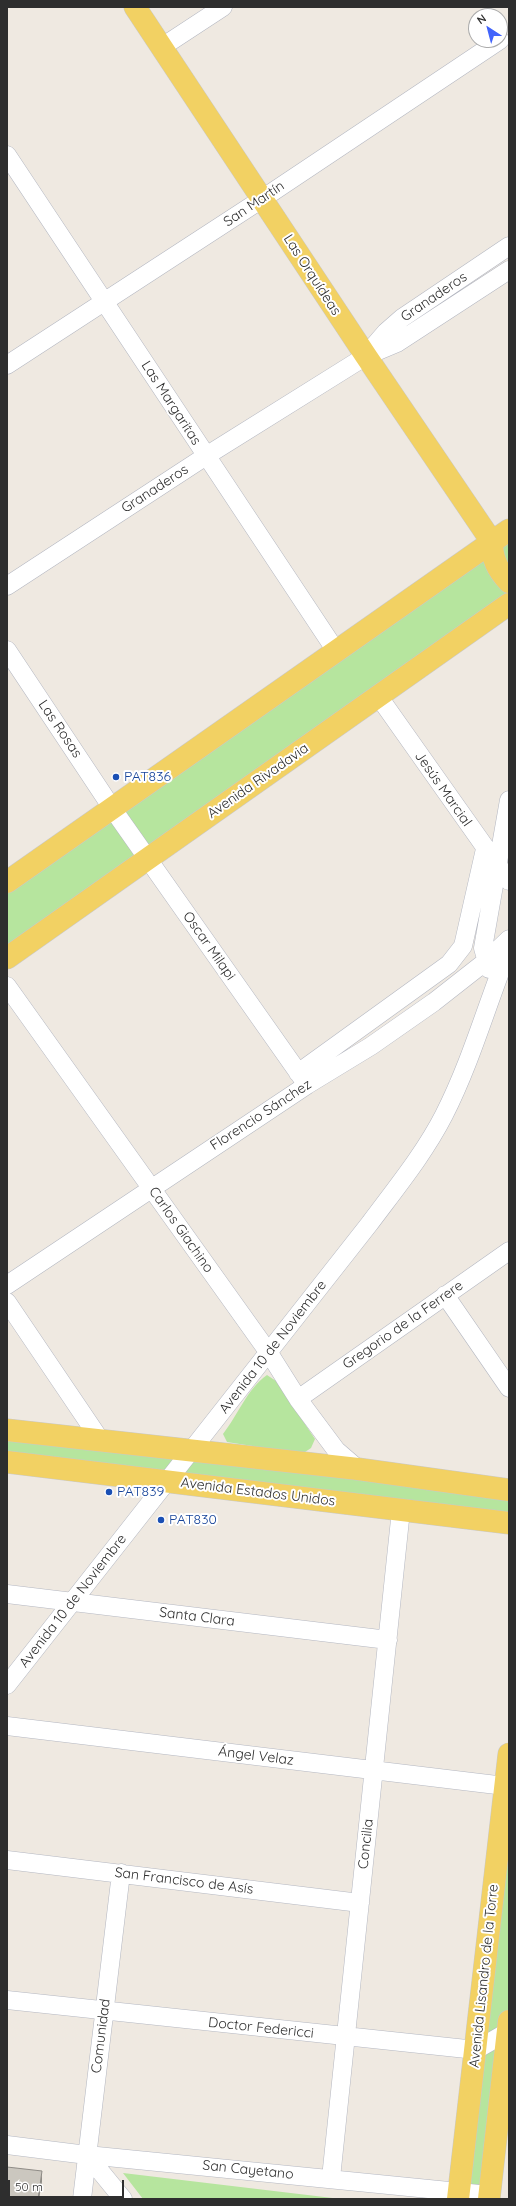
<!DOCTYPE html>
<html>
<head>
<meta charset="utf-8">
<style>
	body { margin:0 }
	#map { position:relative; width:516px; height:2206px; overflow:hidden; background:#efe9e1; font-family:Quicksand,sans-serif }
	canvas { display:block }
	.frame { position:absolute; inset:0; border:8px solid #2e2e2e; pointer-events:none }
	.north { position:absolute; left:468px; top:8px; width:40px; height:40px; box-sizing:border-box; background:#fff; border:1px solid #ababab; border-radius:50%; rotate:324deg; font-size:11px; font-weight:700; line-height:16px; text-align:center; color:#2e2e2e }
	.north::after { content:''; display:block; margin:auto; width:14px; height:18px; background:#4264fb; clip-path:polygon(50% 0,100% 100%,50% 72%,0 100%) }
	.scale { position:absolute; left:8px; top:2180px; width:116px; height:18px; box-sizing:border-box; border:2px solid #2e2e2e; border-top:0; padding-left:5px; font-size:12px; line-height:14px; white-space:nowrap; color:#2e2e2e; -webkit-text-stroke:3px #fff; paint-order:stroke }
</style>
</head>
<body>
<div id="map">
<canvas width="516" height="2206"></canvas>
<div class="frame"></div>
<div class="north">N</div>
<div class="scale">50 m</div>
</div>
<script>
const g = document.querySelector('canvas').getContext('2d');
g.lineJoin = 'round';
function fillPath(path, color) { g.fillStyle = color; g.fill(path, 'evenodd'); }
function trace(path, color, width, dash) { g.strokeStyle = color; g.lineWidth = width; g.lineCap = dash ? 'butt' : 'round'; g.setLineDash(dash || []); g.stroke(path); }
function drawText(font, color, halo, rows, align = 'center') {
  g.font = font + ' Quicksand,sans-serif'; g.lineWidth = 4; g.setLineDash([]); g.textBaseline = 'middle'; g.strokeStyle = halo; g.fillStyle = color; for (const [text, x, y, turn = 0] of rows) {
    g.save(); g.translate(x, y); g.rotate((+turn || 0) * Math.PI / 180); g.textAlign = isNaN(turn) ? turn : align; if (halo) g.strokeText(text, 0, 0); g.fillText(text, 0, 0); g.restore();
  }
}
const green = new Path2D(`
	M509 530V604L7 958V882Z
	M267 1375 276 1381 315 1439 311 1448 302 1454 227 1442 223 1434C238 1415 247 1389 267 1375Z
	M7 1430 509 1490V1523L7 1462Z
	M509 1754V2021L489 2195 458 2199Z
	M123 2173 341 2199H143Z`);
const minor = new Path2D(`
	M162 47 223 7
	M7 155 336 651
	M367 354 386 332 402 318 509 246
	M7 365 262 199 500 40
	M7 586 206 456 366 356 397 343 509 270
	M7 650 112 808 307 1085
	M379 697 509 881
	M489 969 483 948 509 800
	M7 986 269 1353 298 1399 336 1450 358 1469
	M298 1073 449 964 463 946 485 849
	M7 1285 307 1085 371 1046 434 1002 485 962 509 939
	M445 1295 509 1388
	M7 1302 101 1441
	M298 1399 509 1251
	M7 1594 388 1640
	M7 1685 370 1223C396 1188 424 1154 444 1115 471 1062 487 1004 509 949
	M7 1726 505 1786
	M7 1860 360 1903
	M7 2000 476 2050 509 2031
	M7 2145 87 2155 489 2195
	M87 2155 123 2199
	M331 2178 401 1510
	M82 2199 121 1873`);
const major = new Path2D(`
	M135 7 366 356 492 542C492 559 497 569 509 582
	M7 882 509 530
	M7 958 509 604
	M7 1430 358 1469 509 1490
	M7 1462 509 1523
	M458 2199 509 1754
	M489 2199 509 2021`);
const wall = new Path2D(`
	M7 2167 42 2181 39 2199H7Z`);
const shadedWall = new Path2D(`
	M42 2171V2181L39 2199H38Z`);
const building = new Path2D(`
	M7 2167 42 2171 38 2199H17V2198L7 2197Z`);
const markers = [
	[116,777,4,"#1a4fb4"],
	[109,1492,4,"#1a4fb4"],
	[161,1520,4,"#1a4fb4"]
];
const streetNames = [
	["San Martín",254,204,-34],
	["Las Orquídeas",312,275,57],
	["Granaderos",434,297,-34],
	["Las Margaritas",171,403,57],
	["Granaderos",155,489,-33],
	["Las Rosas",60,729,56],
	["Avenida Rivadavia",258,781,-35],
	["Jesús Marcial",443,789,55],
	["Oscar Milapi",209,946,55],
	["Florencio Sánchez",261,1115,-33],
	["Carlos Giachino",181,1230,55],
	["Gregorio de la Ferrere",403,1325,-35],
	["Avenida 10 de Noviembre",273,1347,-52],
	["Avenida Estados Unidos",258,1492,7],
	["Avenida 10 de Noviembre",73,1601,-52],
	["Santa Clara",197,1617,7],
	["Ángel Velaz",256,1756,7],
	["Concilia",366,1844,-84],
	["San Francisco de Asís",184,1881,7],
	["Avenida Lisandro de la Torre",484,1976,-84],
	["Doctor Federicci",261,2028,6],
	["Comunidad",101,2036,-83],
	["San Cayetano",248,2170,6]
];
const transitNames = [
	["PAT836",124,777],
	["PAT839",117,1492],
	["PAT830",169,1520]
];
fillPath(green, '#b6e59e');
trace(minor, '#b4b7c1', 19);
trace(major, '#c9c9c9', 23);
trace(minor, '#fff', 18);
trace(major, '#f2d163', 22);
fillPath(wall, '#afaba4');
fillPath(shadedWall, '#8e8b86');
fillPath(building, '#cbc7bf');
trace(building, '#8e8b86', 1);
for (const [x, y, r, color] of markers) { const dot = new Path2D(); dot.arc(x, y, r, 0, 2 * Math.PI); g.fillStyle = color; g.fill(dot); trace(dot, '#fff', 1.5); }
drawText('14px', '#2e2e2e', '#fff', streetNames);
drawText('14px', '#164399', '#fff', transitNames, 'left');
</script>
</body>
</html>
